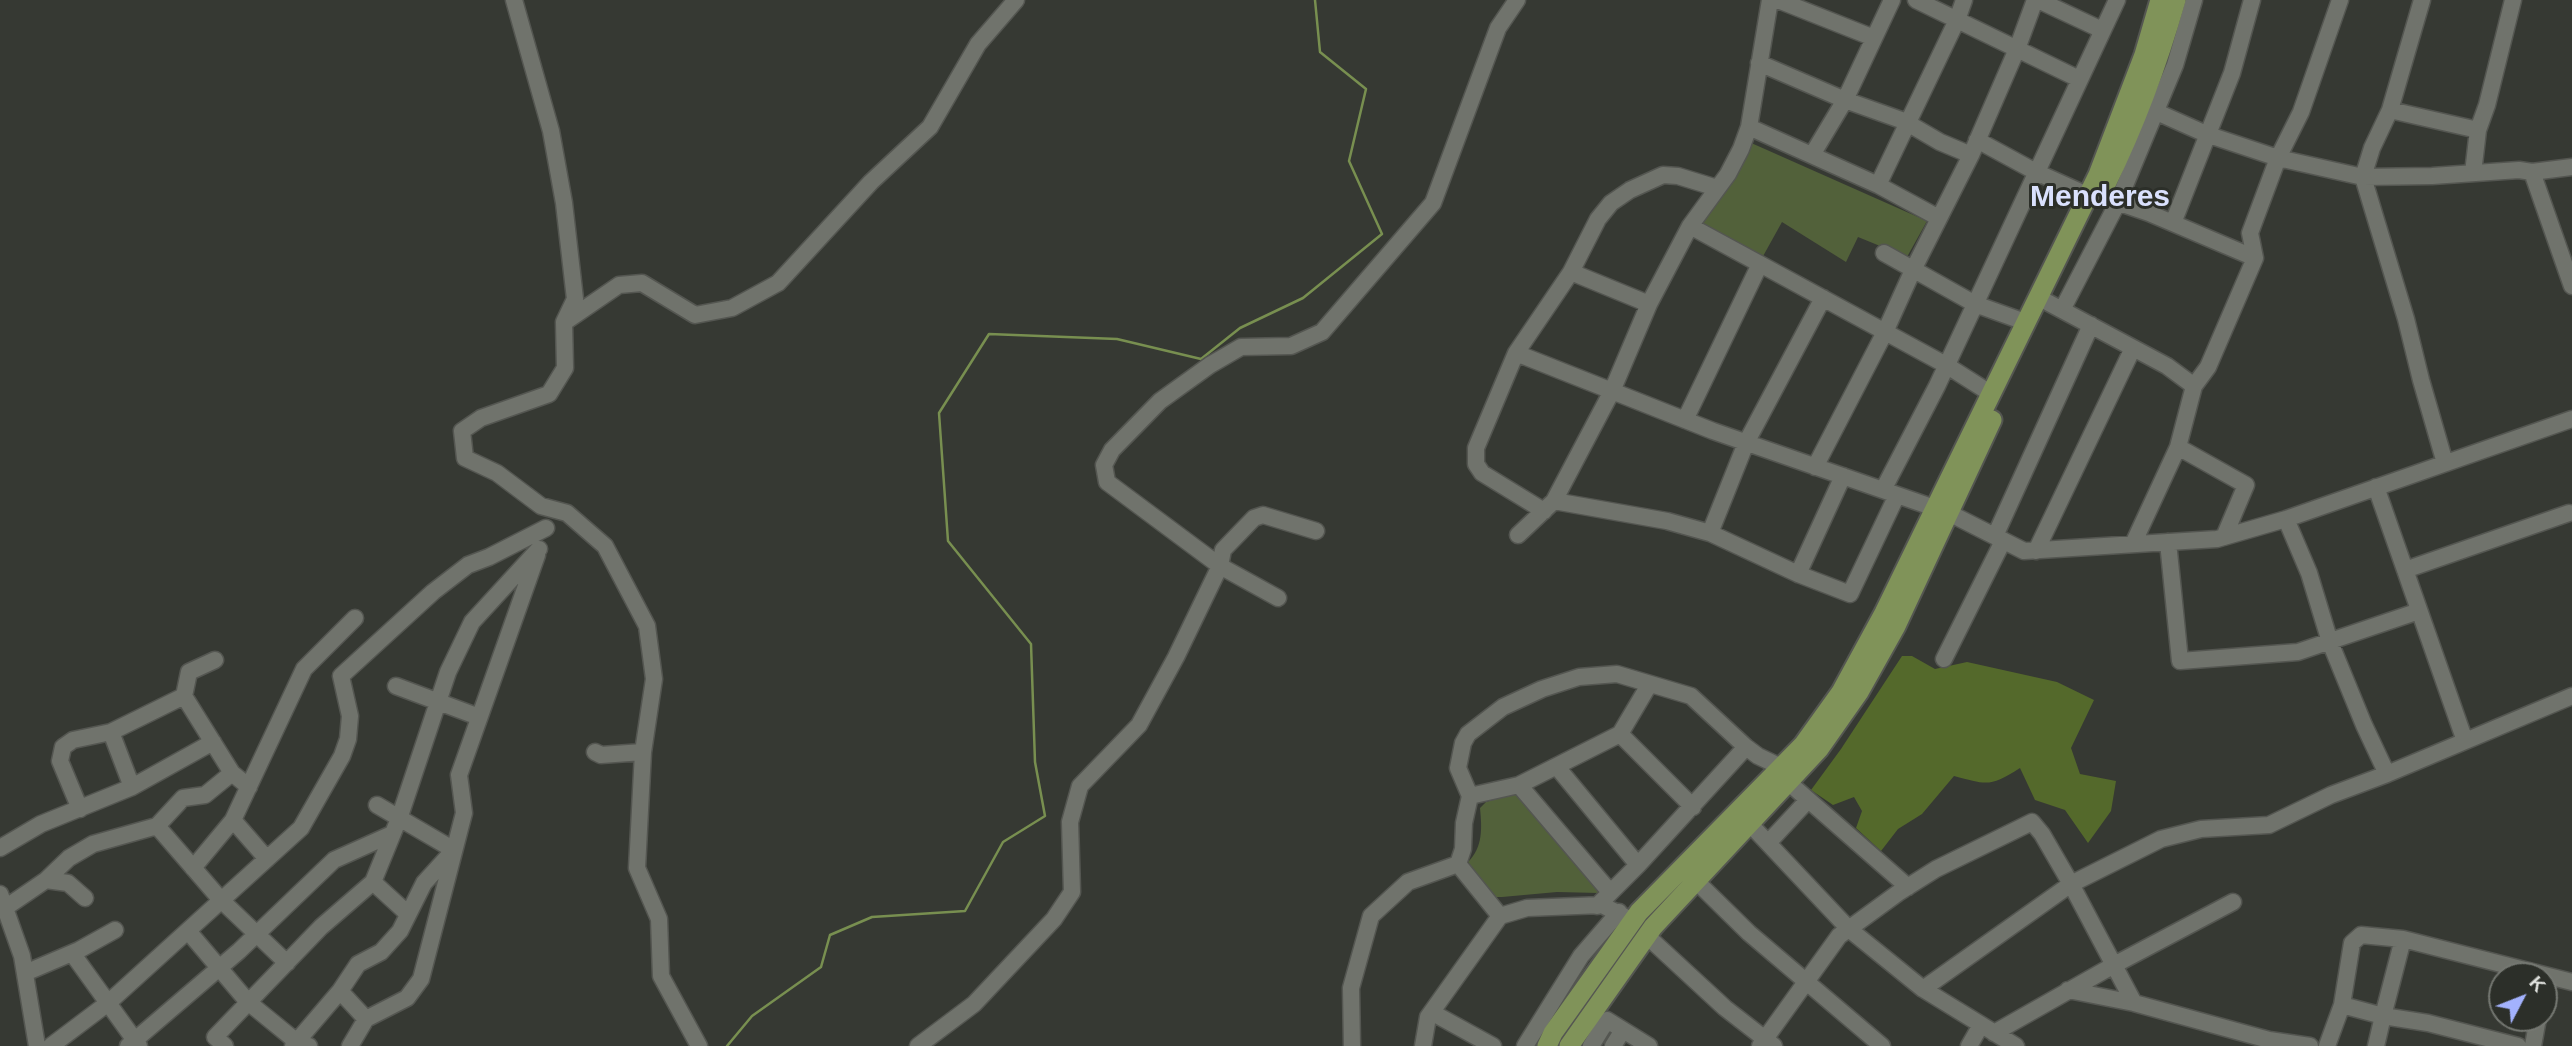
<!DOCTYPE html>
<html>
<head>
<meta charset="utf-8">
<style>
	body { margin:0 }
	#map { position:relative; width:2572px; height:1046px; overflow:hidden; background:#363933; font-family:Arial,sans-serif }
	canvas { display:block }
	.north { position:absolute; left:2488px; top:962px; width:70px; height:70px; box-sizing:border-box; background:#2c2f29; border:2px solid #747771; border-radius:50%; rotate:48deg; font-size:19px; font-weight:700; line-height:28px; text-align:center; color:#e0e2de }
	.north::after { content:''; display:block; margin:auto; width:24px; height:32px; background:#a3b2fd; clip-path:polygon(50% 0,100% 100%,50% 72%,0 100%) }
</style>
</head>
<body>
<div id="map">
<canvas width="2572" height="1046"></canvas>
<div class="north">K</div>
</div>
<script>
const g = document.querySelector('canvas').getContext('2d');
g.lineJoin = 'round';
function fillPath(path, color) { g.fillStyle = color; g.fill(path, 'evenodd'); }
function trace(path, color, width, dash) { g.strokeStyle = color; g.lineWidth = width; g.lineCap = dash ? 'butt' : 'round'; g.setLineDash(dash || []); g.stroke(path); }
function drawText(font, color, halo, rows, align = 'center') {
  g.font = font + ' Arial,sans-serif'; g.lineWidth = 6; g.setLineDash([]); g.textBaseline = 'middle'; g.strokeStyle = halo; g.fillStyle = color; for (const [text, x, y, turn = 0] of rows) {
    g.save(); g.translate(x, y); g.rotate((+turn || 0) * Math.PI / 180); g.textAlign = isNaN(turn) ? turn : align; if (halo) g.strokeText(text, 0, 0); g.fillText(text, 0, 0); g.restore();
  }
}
const green = new Path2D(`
	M1740 138 1927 221 1907 257 1858 237 1846 262 1782 222 1762 258 1703 224Z
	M1520 791 1599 886V893L1557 892 1502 897H1494L1468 862C1483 847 1482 829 1480 808L1486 802Z`);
const forest = new Path2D(`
	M1902 656H1912L1935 669 1967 662 2057 682 2094 700 2071 748 2080 774 2116 781 2111 811 2088 843 2065 810 2035 800 2020 768C1990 787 1988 785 1954 776L1922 814 1898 829 1881 851 1856 828 1862 811 1854 797 1833 805 1811 790 1841 749Z`);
const stream = new Path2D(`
	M727 1046 752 1016 821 967 830 935 872 917 965 911 1003 842 1045 816 1035 762 1031 644 948 541 939 413 989 334 1117 339 1201 359 1240 328 1303 298 1382 234 1349 161 1366 89 1320 52 1315 0`);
const minor = new Path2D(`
	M514 0 551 131 564 203 575 299 564 322 565 368 549 394 481 418 462 431 465 458 497 473 541 506 567 513 605 546 647 626 654 679 643 752 637 868 659 919 661 976 699 1046
	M1778 0 1874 38
	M1916 0 2079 79
	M2038 0 2102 30
	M2422 0 2390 110 2372 148 2363 177 2406 319 2421 380 2445 463
	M1759 63 1845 100 1904 121 1940 142 1971 155
	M2141 105 2206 134 2278 158 2363 177 2432 176 2519 170 2532 172 2572 167
	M2390 110 2478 130 2487 105 2513 0
	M1749 127 1878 185 1939 218
	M1977 140 2036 172 2087 195
	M1812 155 1845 100 1892 0
	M2532 172 2572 286
	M2473 173 2478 130
	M1878 185 1957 20 1964 0
	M2099 196 2149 213 2255 258
	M2173 223 2232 73 2252 0
	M1690 226 1946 365 1990 393
	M1884 253 1975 304 2025 322
	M1571 272 1649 304
	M2047 302 2167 366 2194 386
	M2062 310 2118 202 2175 65 2194 0
	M565 322 619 285 642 283 695 315 732 308 778 283 871 182 930 127 978 44 1016 0
	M1516 353 1713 431 1949 513 2024 551 2217 539 2286 519 2572 419
	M1685 420 1760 264
	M2178 447 2246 485 2224 537
	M1815 467 1885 332 1913 270 1971 155 2017 49 2035 0
	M2376 487 2465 741
	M1883 490 1937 386 2117 0
	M1554 501 1667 521 1710 533 1798 574 1850 594 1897 495
	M1544 511 1482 473 1476 464V448L1516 353 1571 272 1598 219 1611 203 1630 190 1663 175 1678 176 1717 188
	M2286 519 2309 573 2330 642 2364 725 2387 774
	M1710 533 1746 443 1823 298
	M1518 535 1554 501 1612 391 1649 304 1690 226 1728 174 1741 149 1749 127 1770 0
	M1995 536 2091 325
	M2168 542 2180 661 2298 652 2419 611
	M2133 544 2178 447 2194 386 2208 367 2255 258 2250 233 2278 158 2301 112 2340 0
	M2036 551 2133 348
	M2405 570 2569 513
	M1798 574 1843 476
	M1278 598 1220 566 1107 482 1104 465 1112 450 1160 401 1210 365 1241 347 1291 346 1322 332 1433 203 1498 28 1517 0
	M1944 659 2003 541
	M396 686 479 717
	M184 696 189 672 215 660
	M111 732 132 787
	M1620 734 1693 807
	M595 752 601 755 643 752
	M1557 767 1638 865
	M232 773 205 795 183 798 157 826 221 900 287 963
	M1788 782 1908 887
	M1519 785 1610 892
	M1470 796 1519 785 1620 734 1649 685
	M80 809 60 761 63 747 73 740 111 732 184 696 232 773 249 787
	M233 820 267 859
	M1749 823 1849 929 1923 989 2016 1046
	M1768 843 1808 800
	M0 848 41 824 132 787 213 742
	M1458 864 1500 916
	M193 868 233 820 304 669 355 618
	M46 880 68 883 85 898
	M1696 881 1749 933 1882 1046
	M373 882 408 914
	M0 894 22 956 37 1046
	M1597 906 1638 865 1746 747
	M5 908 46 880 69 858 93 844 157 826
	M188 931 248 1002 297 1042 309 1046
	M1647 936 1725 1008 1774 1046
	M72 953 139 1046
	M25 973 79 950 115 930
	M1923 989 2071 884 2161 839 2201 829 2269 825 2331 795 2387 774 2572 696
	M2068 990 2134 1003 2269 1040 2310 1046
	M340 991 366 1019
	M2342 1005 2352 943 2361 935 2403 939
	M1433 1013 1493 1046
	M1994 1033 2114 965 2233 902
	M51 1046 108 1003 301 828 342 756 348 739 350 716 341 676 433 592 468 565 489 557 546 528
	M128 1046 239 951 334 860 392 834
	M225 1046 215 1037 321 927 373 882 400 816 448 672 472 622 539 549
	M293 1046 340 991 358 964 381 952 400 931 424 883 454 850 377 805
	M350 1046 366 1019 407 998 421 979 464 813 459 775 537 555
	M918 1046 974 1004 1054 919 1072 892 1070 822 1080 786 1139 725 1176 657 1220 566 1223 550 1254 518 1263 515 1316 531
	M1352 1046 1351 988 1371 916 1408 882 1458 864 1463 849 1464 823 1470 796 1458 768 1463 743 1468 734 1503 707 1542 689 1579 677 1617 674 1691 696 1746 747 1758 756 1781 767
	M1423 1046 1428 1017 1500 916 1527 908 1602 905 1633 921
	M1525 1046 1581 956 1619 912
	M1591 1046 1607 1020 1649 1046
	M1613 1046 1623 1030
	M1760 1046 1839 936 1898 893 1936 869 2032 822 2042 834 2071 884 2134 1003
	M1969 1046 1981 1025
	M2327 1046 2342 1005 2383 1016 2403 939 2572 982
	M2376 1046 2383 1016 2428 1023 2518 1046
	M2533 1046 2538 1018`);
const major = new Path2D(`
	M2107 182C2136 123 2158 63 2176 0
	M1547 1046 1553 1033 1639 912 1803 745 1841 692 1884 613 2098 175 2144 55 2160 0
	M1569 1046 1653 927 1819 749 1859 692 1896 626 1992 420`);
const districtNames = [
	["Menderes",2100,198]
];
fillPath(green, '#52613a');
fillPath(forest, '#54692b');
trace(stream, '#788f50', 2.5);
trace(minor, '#545651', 19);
trace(major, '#545651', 23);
trace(minor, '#70736c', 16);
trace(major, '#809359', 19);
drawText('bold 30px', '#dae1fd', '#2c2f29', districtNames);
</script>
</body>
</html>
